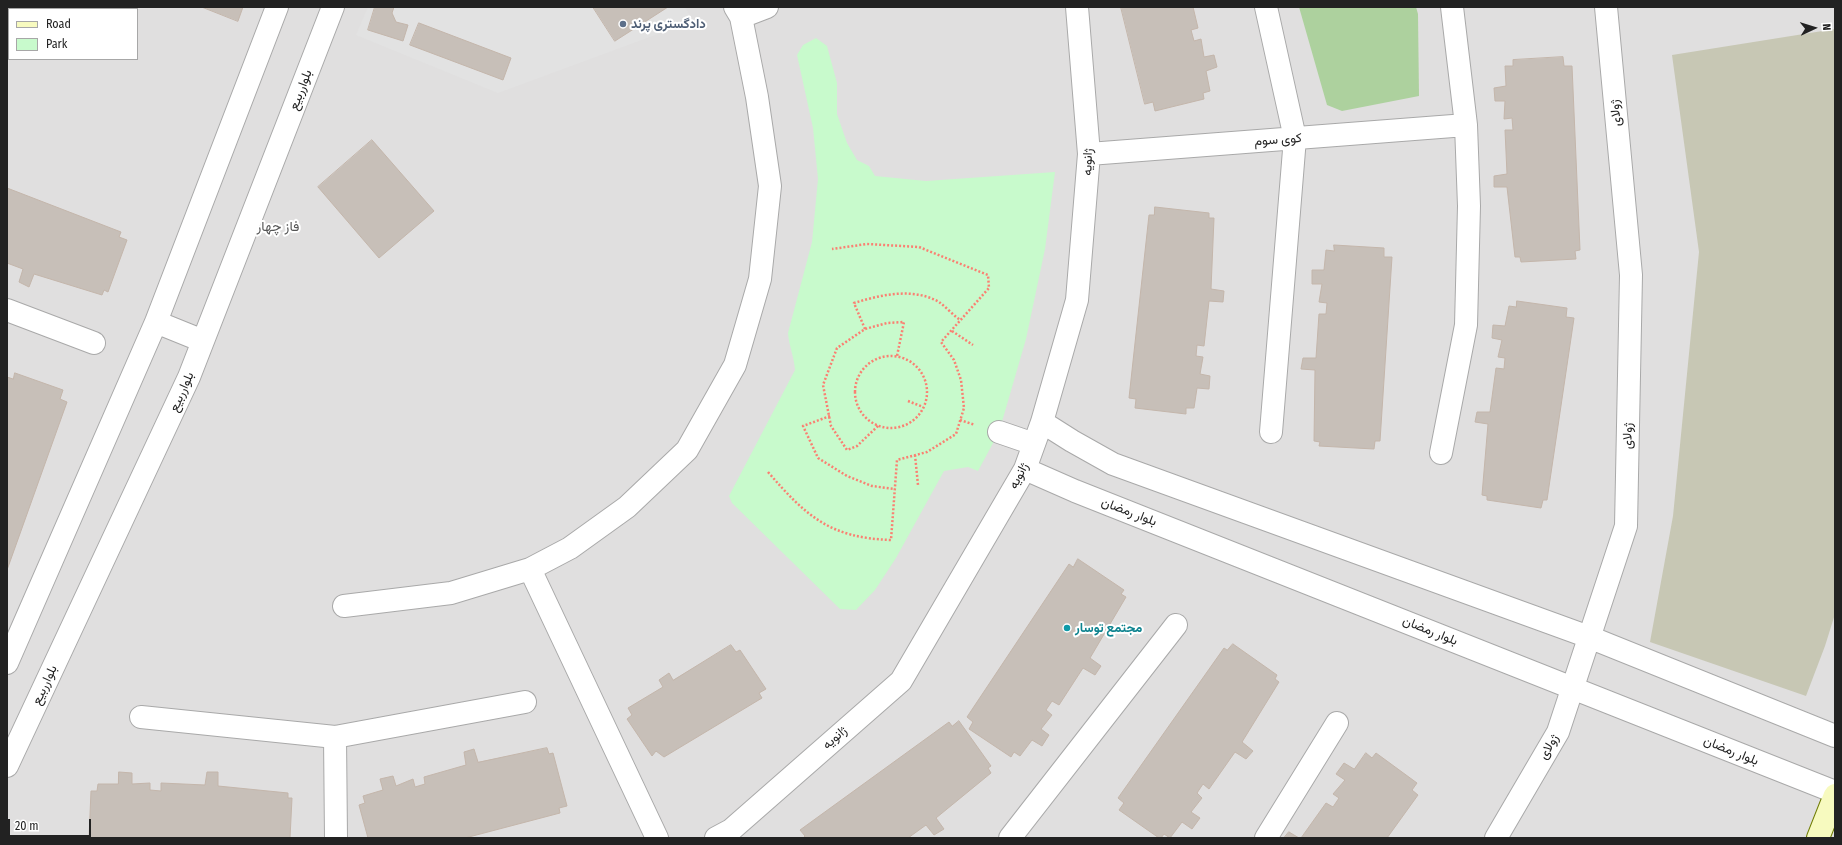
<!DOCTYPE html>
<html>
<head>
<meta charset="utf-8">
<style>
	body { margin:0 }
	#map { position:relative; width:1842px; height:845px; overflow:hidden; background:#f2efe9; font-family:"Fira Sans Condensed",sans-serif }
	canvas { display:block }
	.frame { position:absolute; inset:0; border:8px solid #222; pointer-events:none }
	.legend { position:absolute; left:8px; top:8px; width:130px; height:52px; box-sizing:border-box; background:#fff; border:1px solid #a7a7a7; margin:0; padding:5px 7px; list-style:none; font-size:12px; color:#222 }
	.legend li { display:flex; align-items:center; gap:8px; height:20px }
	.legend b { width:20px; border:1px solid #a7a7a7 }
	.north { position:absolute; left:1794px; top:8px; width:40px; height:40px; -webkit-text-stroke:3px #fff; paint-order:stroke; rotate:86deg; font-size:11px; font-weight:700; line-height:16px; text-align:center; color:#222 }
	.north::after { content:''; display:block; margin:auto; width:14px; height:18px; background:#222; clip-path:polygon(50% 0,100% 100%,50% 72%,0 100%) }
	.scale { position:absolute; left:8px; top:819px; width:83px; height:18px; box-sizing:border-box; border:2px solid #222; border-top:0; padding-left:5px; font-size:12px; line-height:14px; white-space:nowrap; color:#222; -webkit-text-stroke:3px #fff; paint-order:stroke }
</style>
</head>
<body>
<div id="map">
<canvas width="1842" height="845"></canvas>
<div class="frame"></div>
<ul class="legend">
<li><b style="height:5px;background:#f7fabf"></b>Road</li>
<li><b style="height:11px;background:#c8facc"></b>Park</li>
</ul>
<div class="north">N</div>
<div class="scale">20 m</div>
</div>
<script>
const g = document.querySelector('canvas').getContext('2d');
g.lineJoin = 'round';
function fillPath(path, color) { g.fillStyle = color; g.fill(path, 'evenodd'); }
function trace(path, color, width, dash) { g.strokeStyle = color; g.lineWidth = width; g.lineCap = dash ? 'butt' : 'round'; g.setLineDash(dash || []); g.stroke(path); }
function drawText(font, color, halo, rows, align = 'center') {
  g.font = font + ' "Fira Sans Condensed",Vazirmatn,sans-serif'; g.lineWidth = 4; g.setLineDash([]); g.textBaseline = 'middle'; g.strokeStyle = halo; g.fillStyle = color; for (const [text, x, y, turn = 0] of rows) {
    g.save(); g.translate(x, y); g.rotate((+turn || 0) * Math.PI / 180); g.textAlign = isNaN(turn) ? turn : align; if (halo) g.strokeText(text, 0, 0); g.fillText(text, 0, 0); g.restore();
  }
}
const residential = new Path2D(`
	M7 7H1835V838H7ZM9 9H137V59H9Z`);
const construction = new Path2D(`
	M1835 29V614L1825 646 1806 696 1650 642 1673 516 1699 252 1672 55Z`);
const forest = new Path2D(`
	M1299 7H1416L1418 14 1419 96 1342 111 1327 105Z`);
const park = new Path2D(`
	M816 38 827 46 837 83V114L847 143 857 160 869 166 875 176 926 181 1055 172 1045 249 1026 339 999 432 978 471 968 467 944 471 896 558 875 590 856 610 840 609 732 503 729 496 795 370C794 357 789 346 788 333L812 242 818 179 813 128 797 55 803 45Z`);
const parking = new Path2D(`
	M368 7H685L693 21 498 93 356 35Z`);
const building = new Path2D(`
	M202 7H243L238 21Z
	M375 7H394L392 13 396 22 408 25 403 41 368 30Z
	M593 7H668L615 41Z
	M1121 7H1193L1198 28 1191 30 1194 41 1201 39 1204 57 1214 55 1217 67 1206 71 1210 91 1203 93 1204 99 1155 111 1153 102 1145 104Z
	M419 23 511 58 503 80 410 45Z
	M1563 57 1564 66H1572L1580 250 1575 251 1576 259 1521 262 1520 257H1515L1507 187H1494V176L1507 174 1505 130H1513L1512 118 1504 119 1505 101H1495L1494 88 1506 86 1505 66H1513V60Z
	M372 140 434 211 379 258 318 187Z
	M7 188 121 232 119 237 127 240 108 292 104 290 102 295 34 274 29 287 19 282 23 269 7 263Z
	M1155 207 1209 213V218H1214L1211 289 1224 291 1223 302 1209 301 1204 346 1197 345 1196 356 1203 357 1200 374 1210 376 1209 389 1197 388 1194 408H1186V414L1135 408 1136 399 1129 398 1149 215H1154Z
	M1334 245 1384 248V257H1392L1380 441H1375L1374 449 1319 446 1320 442 1314 441 1315 370 1301 369 1303 358H1316L1319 314H1326L1327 303 1319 302 1322 284H1312V270H1324L1326 250 1334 251Z
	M1517 301 1567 308 1566 317 1574 318 1547 500H1543L1541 508 1487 500V496L1482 495 1488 424 1475 422 1477 412H1490L1496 368 1504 369 1505 358 1498 357 1502 340 1492 338 1493 325 1505 326 1509 306 1516 307Z
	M15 373 63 390 60 399 67 402 7 570V377L13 379Z
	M1078 559 1124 590 1121 594 1126 597 1090 658 1101 666 1095 675 1083 668 1059 705 1052 701 1046 710 1052 715 1041 729 1049 735 1042 746 1032 740 1020 756 1014 752 1011 757 969 729 973 722 967 717 1069 564 1073 567Z
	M1233 644 1277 675 1275 679 1279 682 1242 742 1253 751 1246 759 1235 752 1209 789 1203 784 1197 793 1202 798 1191 812 1200 818 1192 829 1182 822 1170 838 1164 834 1161 838H1159L1119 810 1124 803 1118 798 1224 648 1227 650Z
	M731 645 736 652 740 650 766 689 759 693 762 698 664 757 656 751 652 756 627 719 632 715 628 708 663 687 659 680 669 673 673 680Z
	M959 721 991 766 988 768 991 773 936 818 944 829 934 835 926 825 908 838H803L805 836 800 830 949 722 952 726Z
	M547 748 549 754 553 753 567 806 559 808 560 813 465 838H368L359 805 365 803 363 796 383 790 380 779 393 776 396 786 413 779 415 787 425 784 424 777 466 765 464 752 474 749 478 762Z
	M1366 753 1372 758 1376 753 1417 783 1412 790 1418 795 1387 838H1301L1326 803 1333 807 1339 798 1333 794 1345 780 1336 774 1344 763 1354 769Z
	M119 772 132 773V784L150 783V790L161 791V783L205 785 207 772H218V786L288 793V798H292L290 838H89L91 791H97L98 784H118Z
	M1289 832 1299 838H1284Z`);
const path = new Path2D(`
	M865 329 854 303C880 295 913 287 939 302 946 307 953 315 960 320
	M952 331 973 345
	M855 392a36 36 0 1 1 72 0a36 36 0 1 1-72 0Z
	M908 401 923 407
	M830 416 803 426 818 458 847 476 872 486 895 489
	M960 420 975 425
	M878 426 857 446 847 450 831 426 823 385 837 348 865 329 887 323 904 322 897 356
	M915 455 918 485
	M768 472C806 516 830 538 891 540L897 460 927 452 956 434 964 408 961 380 954 360 941 342 989 288 988 275 919 247 867 244 832 249`);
const street = new Path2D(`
	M1266 7 1295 138 1271 432
	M741 17 767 7
	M1089 154 1466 125
	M7 310 94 343
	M156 322 203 341
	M1042 422 1072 441 1113 464 1589 637 1835 736
	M999 432 1034 444
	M1441 453 1466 325 1469 206 1466 125 1452 7
	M1025 469 1075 491 1835 792
	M530 569 657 838
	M344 606 451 593 530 569 570 548 627 507 687 450 735 365 760 279 770 186 757 97 741 17 735 7
	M7 663 156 322 277 7
	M141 717 335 737 525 702
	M335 737 336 838
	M7 766 189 377 333 7
	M716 838 731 830 901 681 1025 469 1042 422 1077 300 1089 154 1077 7
	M1010 838 1176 625
	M1266 838 1337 723
	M1496 838 1558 732 1626 526 1631 275 1606 7`);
const secondary = new Path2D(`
	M1818 838 1835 795`);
const markers = [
	[623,24,4,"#5c6f8a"],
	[1067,628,4,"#0f9aa8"]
];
const serviceNames = [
	["دادگستری پرند",631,24]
];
const streetNames = [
	["بلوارربیع",301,90,-69],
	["ژولای",1616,113,-95],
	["کوی سوم",1278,140,-4],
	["ژانویه",1088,162,-88],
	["بلوارربیع",182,392,-66],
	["ژولای",1628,436,-89],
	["ژانویه",1019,476,-63],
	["بلوار رمضان",1129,512,21],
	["بلوار رمضان",1430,631,22],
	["بلوارربیع",45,685,-65],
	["ژانویه",835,738,-41],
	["ژولای",1549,747,-60],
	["بلوار رمضان",1731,751,22]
];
const cultureNames = [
	["مجتمع توسار",1075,628]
];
const neighbourhoodNames = [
	["فاز چهار",278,227]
];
fillPath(residential, '#e0dfdf');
fillPath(construction, '#c7c7b4');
fillPath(forest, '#add19e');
fillPath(park, '#c8facc');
fillPath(parking, '#e2e2e2');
fillPath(building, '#c7bfb8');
trace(building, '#c4b6ab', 1);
trace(street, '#a9a9a9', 24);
trace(secondary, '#707d05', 24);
trace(path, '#fa8072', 2.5, [2, 2]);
trace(street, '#fff', 22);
trace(secondary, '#f7fabf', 22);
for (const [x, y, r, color] of markers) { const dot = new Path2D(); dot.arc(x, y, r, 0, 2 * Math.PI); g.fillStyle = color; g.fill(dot); trace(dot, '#fff', 1.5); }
drawText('bold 13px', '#4e5e75', '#fff', serviceNames, 'left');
drawText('13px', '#222', '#fff', streetNames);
drawText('bold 13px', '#0d838f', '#fff', cultureNames, 'left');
drawText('14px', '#555', '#fff', neighbourhoodNames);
</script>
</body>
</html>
